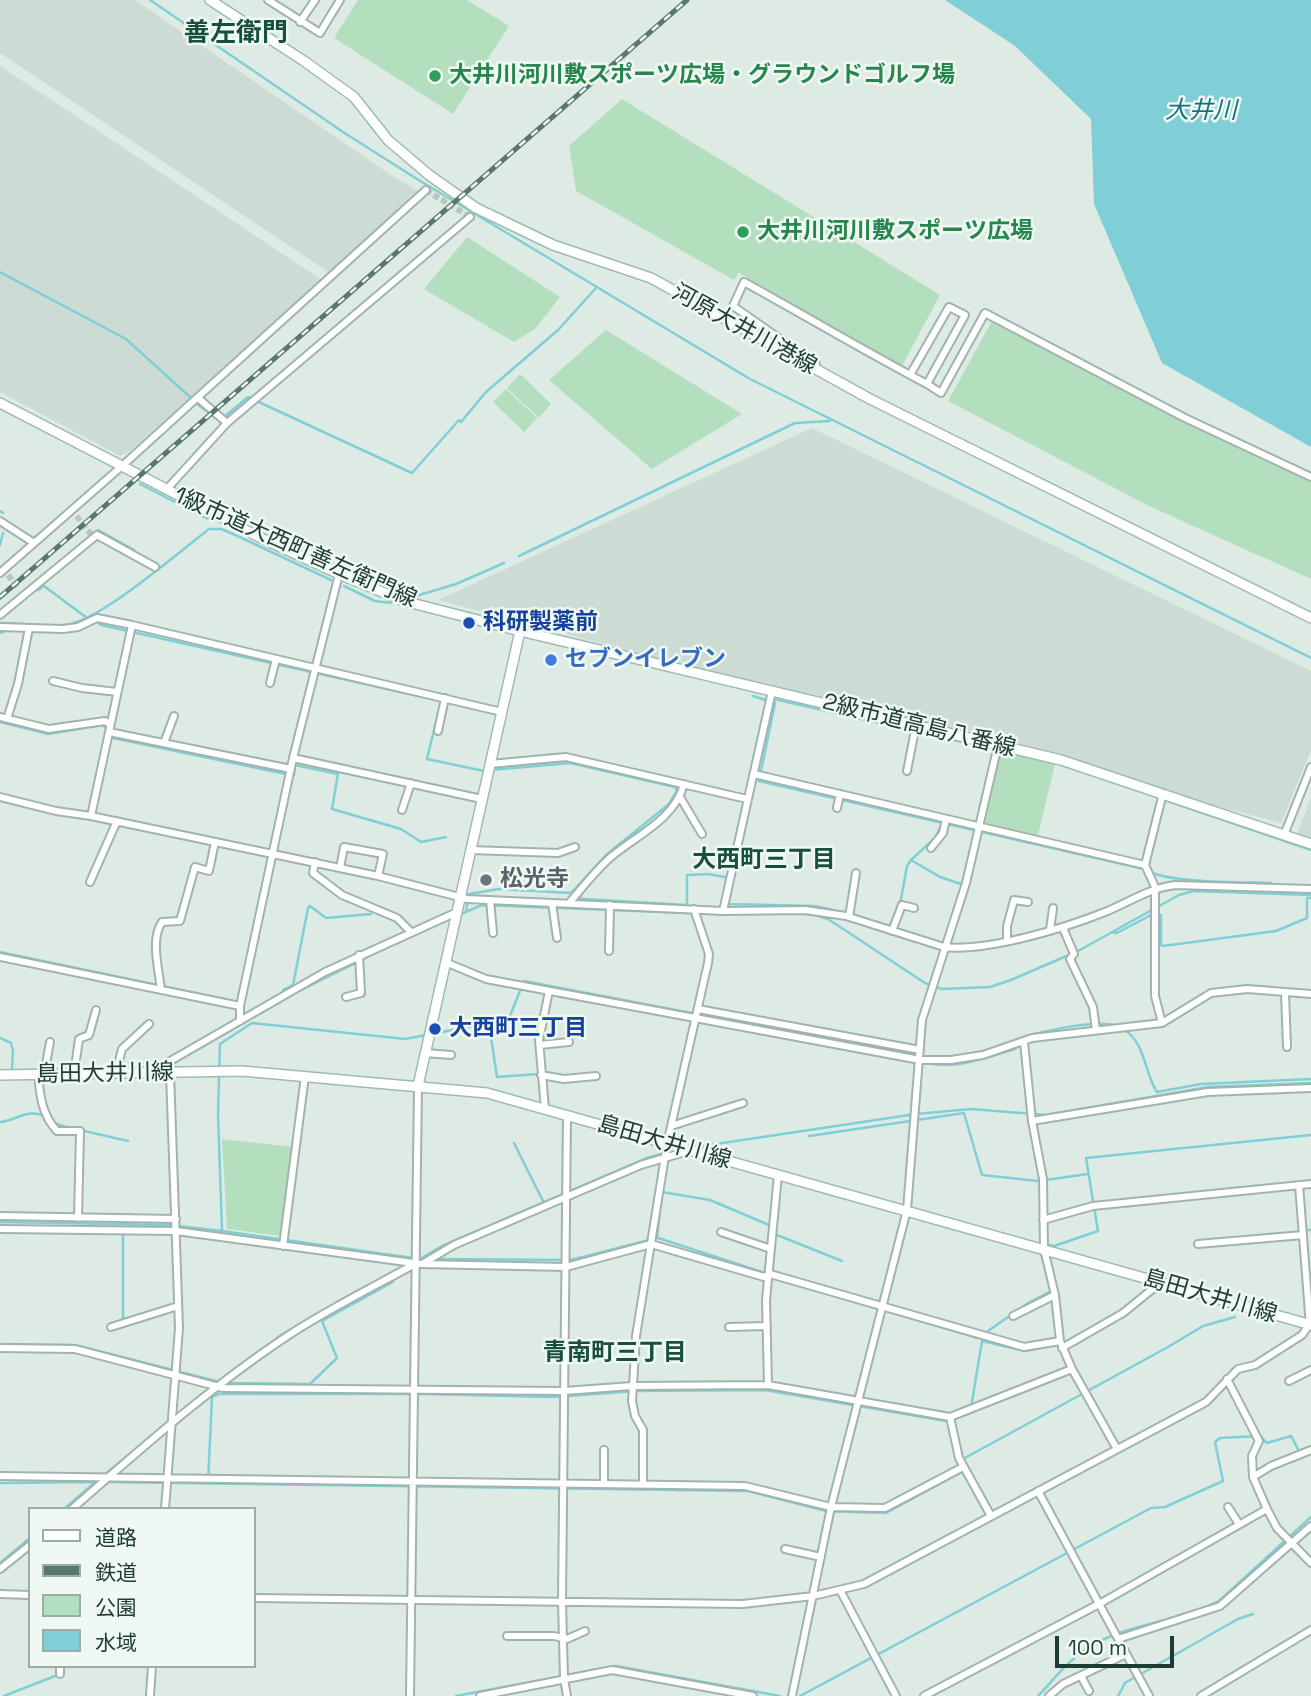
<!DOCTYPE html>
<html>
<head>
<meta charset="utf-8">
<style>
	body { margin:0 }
	#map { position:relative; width:1311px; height:1696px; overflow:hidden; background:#deebe5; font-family:"Space Grotesk","Noto Sans JP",sans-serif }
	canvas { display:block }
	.legend { position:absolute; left:28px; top:1507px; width:228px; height:161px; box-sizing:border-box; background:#eff8f3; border:2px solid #9bada6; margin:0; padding:9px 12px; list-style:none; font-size:21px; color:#1e3c33 }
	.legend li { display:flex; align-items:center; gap:14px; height:35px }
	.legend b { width:35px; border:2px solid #9bada6 }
	.scale { position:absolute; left:1055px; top:1636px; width:119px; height:32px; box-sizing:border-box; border:4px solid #1e3c33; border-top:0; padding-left:9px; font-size:21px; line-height:24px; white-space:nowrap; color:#1e3c33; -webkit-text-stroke:5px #eff8f3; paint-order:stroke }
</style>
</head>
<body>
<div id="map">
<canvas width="1311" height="1696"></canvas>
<ul class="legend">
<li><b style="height:9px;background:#fff"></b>道路</li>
<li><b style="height:9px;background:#58786e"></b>鉄道</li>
<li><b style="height:19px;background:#b4dfbe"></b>公園</li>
<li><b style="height:19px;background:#80ced6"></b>水域</li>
</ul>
<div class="scale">100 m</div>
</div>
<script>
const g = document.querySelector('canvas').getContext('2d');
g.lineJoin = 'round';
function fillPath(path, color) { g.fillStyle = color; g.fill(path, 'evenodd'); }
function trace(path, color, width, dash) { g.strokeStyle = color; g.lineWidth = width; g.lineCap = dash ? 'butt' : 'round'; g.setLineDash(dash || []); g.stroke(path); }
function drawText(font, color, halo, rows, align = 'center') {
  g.font = font + ' "Space Grotesk","Noto Sans JP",sans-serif'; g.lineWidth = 5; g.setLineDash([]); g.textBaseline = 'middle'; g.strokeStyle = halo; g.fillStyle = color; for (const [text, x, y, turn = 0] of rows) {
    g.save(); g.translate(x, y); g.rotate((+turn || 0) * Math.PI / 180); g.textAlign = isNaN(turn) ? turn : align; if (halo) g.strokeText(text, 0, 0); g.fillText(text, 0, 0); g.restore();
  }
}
const built = new Path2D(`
	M0 0H135L391 175 420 192 330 273 0 53Z
	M0 66 322 280 130 451 120 456 0 392Z
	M812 428 1311 671V750L1281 823 438 600Z
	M1311 797V846L1295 839Z`);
const green = new Path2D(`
	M358 0H467L509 26 453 114 334 38Z
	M622 99 940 295 902 366 739 273 734 280 576 191 569 146Z
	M467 237 560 297 535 329 514 342 424 289Z
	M992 321 1192 425 1311 481V579L1149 506 948 401Z
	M606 330 742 414 652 469 549 380Z
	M520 374 551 404 539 418 507 388Z
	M506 389 537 418 524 432 493 402Z
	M1001 751 1055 764 1038 835 985 824Z
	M222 1139 293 1147 281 1236 227 1229Z`);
const water = new Path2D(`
	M945 0H1311V447L1162 363 1094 204 1091 119 1015 46Z`);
const stream = new Path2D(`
	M150 0 343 132 417 179 750 379 1311 658
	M0 272 126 339 201 407 215 417
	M223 418 248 397 412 473 459 420 461 422 486 392 558 330 596 288
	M140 484 210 520
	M0 511 3 513
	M98 530 134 550
	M0 545 3 533
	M519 556 795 423 830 421
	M344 586 375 601 391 603
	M38 590 44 586 87 618
	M416 596 456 584 504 563
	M92 616 101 625 441 701 427 759 484 771
	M0 623C21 623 44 627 65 625 99 622 179 552 209 529H221L231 533 331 580
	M0 633 5 631
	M753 696 775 703 759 781 1144 869
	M773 702 774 699 1063 765
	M0 722 48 734 103 725 113 738 281 773 294 775 295 765 338 774 332 809 401 829 421 842 446 837
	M491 770 570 763 675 787 677 791 669 804 606 855 571 893
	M1162 799 1311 850
	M942 824 935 838 911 860 940 877 961 884
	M1150 872C1174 883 1242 882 1271 883
	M731 890 728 904 815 906 846 913
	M576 896 583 899 687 905V875L708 874 730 878
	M466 911 469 894 499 889 571 893
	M795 913 815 915 828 919 925 983 942 989 990 987 1011 980 1078 951 1179 895 1194 891 1311 895
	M461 914 482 905 714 914
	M852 915 890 926 901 899 907 866 911 860
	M1112 932 1117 933 1153 914 1161 915V945L1163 946 1276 931 1307 918V898H1311
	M0 952 233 1001
	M283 990 293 985 308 908 310 906 326 918 371 914
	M489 1024 497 1077 538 1074
	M1124 1030C1145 1041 1145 1075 1157 1092L1201 1084 1311 1079
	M1026 1037C1041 1031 1100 1019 1115 1026
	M0 1038 11 1043 13 1051 12 1069
	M925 1062C952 1071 989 1057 1015 1049L1019 1045
	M171 1065 293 994 400 941
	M0 1122C15 1121 30 1107 45 1117
	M53 1123 70 1128
	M80 1130 128 1141
	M809 1136 964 1113 982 1175 1038 1181 1088 1174
	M514 1143 544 1203
	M696 1147 916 1114 971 1109 1046 1115 1208 1087 1311 1083
	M662 1192 710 1200 769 1225
	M0 1222 169 1225 222 1231 218 1113 220 1044 252 1023 405 1039 495 1022 510 1016 524 981 916 1056
	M1306 1230H1311
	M222 1231 413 1258
	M777 1235 842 1261
	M658 1238 768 1274
	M1050 1245 1054 1246 1098 1231 1086 1158 1311 1135
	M433 1259 571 1260 657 1238 661 1199
	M418 1260 442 1246 647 1158 675 1150
	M774 1278 978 1338 1028 1303 1051 1291 1041 1253
	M123 1320V1234
	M0 1344 75 1345 220 1382
	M258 1353 281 1335 298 1326
	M226 1383 310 1384 337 1358 322 1321 393 1282
	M971 1408 982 1341 1025 1351 1056 1345
	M963 1459 1168 1347 1203 1326 1235 1317
	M104 1475 137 1448
	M105 1482 748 1491 826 1511 886 1513 962 1472
	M0 1483 95 1482
	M208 1483 212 1397 219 1394H420L554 1397 636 1391 765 1390 946 1421 949 1418
	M64 1509 99 1479
	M0 1563 30 1538
	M4 1696 55 1676
	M456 1696 616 1666 780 1696
	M800 1696 1151 1508 1165 1507 1223 1481 1215 1442 1220 1438 1260 1436 1267 1443 1291 1436 1299 1451
	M1038 1696C1055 1678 1072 1656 1094 1644 1133 1623 1180 1621 1219 1601L1311 1517
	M1118 1696 1125 1683 1238 1619 1253 1614`);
const streetTunnel = new Path2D(`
	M426 190 470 217
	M71 509 94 538
	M8 575 18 588`);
const street = new Path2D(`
	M268 0 320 33 340 0
	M300 22 315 0
	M816 370V364L733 306 744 282C806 316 866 352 927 384L965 315 949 307 910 375
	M927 384 941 393 985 313 1185 418 1311 477
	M198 398 227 423
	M166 490 227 423 470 217
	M0 521 34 543
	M0 573 122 466 426 190
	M0 615 97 535 155 567
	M0 627 63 629 78 627 97 618 132 625
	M53 681 82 688 117 692
	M270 683 276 659
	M0 717 49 729 105 721 110 724
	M7 719 18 684 29 628
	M438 731 445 698
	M109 732 291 769
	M164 743 174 716
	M293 758 482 799
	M490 764 566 757 747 799
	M907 771 916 725
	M754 774 1145 865
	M0 797 56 811 91 816 378 876 467 899 723 911 805 910 846 916 944 947C987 952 1065 928 1105 912 1129 902 1150 888 1175 885L1311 889
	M680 797 702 834
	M837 808 840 794
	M402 810 411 783
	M91 816 132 625 502 712
	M1284 835 1311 767
	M931 848 943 833 946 819
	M470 850 558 853 575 847
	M315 862 313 873 342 895 397 918 410 931
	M340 868 344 847 383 854 378 876
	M90 882 117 821
	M490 900 493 933
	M570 902C583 887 596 870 611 857 637 835 675 819 684 784
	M552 903 557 938
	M723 911 772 691
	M849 917 856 873
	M1063 928 1074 954 1070 959 1093 1007 1096 1030
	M1050 930 1053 908
	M892 931 902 905 914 908
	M1007 940V926L1014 900 1028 902
	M609 951 610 905
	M0 957 240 1006
	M445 962 486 979 920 1060H951L983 1055 1032 1038 1162 1023 1211 993 1247 989 1311 994
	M161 990C159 970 150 939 162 922L180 921 195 867 209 871 215 842
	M1285 993 1287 1047
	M346 997 361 993 359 955
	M698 1009 920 1050
	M240 1021V1006L293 758 339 574
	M1162 1023 1155 996V887L1145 865 1163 793
	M1024 1042 1032 1121 1043 1179 1044 1249 1055 1295 1060 1341 1072 1369 1117 1449
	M540 1045 569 1042
	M425 1053 451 1055
	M151 1072 325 972 457 912
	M116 1073 122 1049 149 1024
	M74 1074 79 1039 89 1035 96 1010
	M38 1075C40 1096 42 1115 57 1131H80L78 1218
	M44 1075 50 1042
	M541 1075 564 1079 596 1076
	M545 1109 539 1040 549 991
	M1032 1121 1208 1092 1311 1088
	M671 1126 743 1103
	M1299 1185 1310 1326
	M0 1216 176 1219
	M1043 1220 1093 1206 1311 1184
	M0 1229 176 1231 421 1264 566 1267 651 1244 764 1277 770 1274 1024 1347 1060 1341
	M721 1232 771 1249
	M1198 1244 1303 1235
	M283 1246 305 1076
	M422 1264 454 1245 641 1165 688 1151
	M1013 1316 1055 1295
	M111 1327 178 1306
	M729 1327 767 1326
	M0 1348 75 1349 223 1388 564 1391 632 1386 768 1385 950 1417 1072 1369
	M1062 1348 1123 1313 1160 1283
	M1227 1379 1259 1441 1252 1456 1253 1477 1267 1509 1277 1528 1311 1563
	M1289 1381 1311 1370
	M768 1385 766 1300 778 1175
	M950 1417 959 1458 991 1516
	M604 1450V1484
	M0 1476 745 1486 831 1507 885 1508 963 1467
	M1253 1477 1271 1466 1311 1450
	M643 1484V1430L635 1416 632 1401 636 1336 667 1144 708 963 709 954 694 909
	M1038 1491 1149 1696
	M1228 1507 1239 1524
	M72 1509C143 1447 214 1384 292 1333 331 1308 373 1287 413 1265
	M165 1509 179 1328 170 1073
	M785 1549 821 1557
	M0 1569 30 1545
	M840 1590 896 1696
	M0 1594 30 1595
	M254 1598 743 1604 813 1596 864 1584 1206 1402 1238 1369 1255 1365 1302 1335 1309 1325
	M507 1636H554L567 1639 585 1631
	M1118 1639 1220 1606 1311 1526
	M60 1674V1666
	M1081 1676 1089 1691
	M150 1696 152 1666
	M410 1696 418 1086
	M480 1696 612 1670 753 1696
	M567 1696 564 1679 562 1601 567 1115
	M792 1696 831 1507 907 1210 922 1020 966 883 998 745
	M924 1696 1099 1604 1267 1509
	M1049 1696 1063 1684 1126 1654
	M1201 1696 1311 1630`);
const secondary = new Path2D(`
	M210 0 304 61 354 97 388 140 429 175 476 208 553 245 651 278 870 399 1311 618
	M0 403 261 538 339 574 404 601 520 631 1061 760 1311 844
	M0 1075 242 1071 487 1093 1311 1325
	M418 1086 520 631`);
const rail = new Path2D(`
	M0 597 687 0`);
const markers = [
	[435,76,7,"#2e9e5b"],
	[743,232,7,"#2e9e5b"],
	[469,623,7,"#1a4fb4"],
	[551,660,7,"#3f7fe0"],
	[486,880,7,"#6b7280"],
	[435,1029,7,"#1a4fb4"]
];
const leisureNames = [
	["大井川河川敷スポーツ広場・グラウンドゴルフ場",449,76],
	["大井川河川敷スポーツ広場",757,232]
];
const streetNames = [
	["河原大井川港線",744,330,29],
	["1級市道大西町善左衛門線",295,548,24],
	["2級市道高島八番線",919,726,14],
	["島田大井川線",105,1074,-1],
	["島田大井川線",664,1143,16],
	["島田大井川線",1210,1297,16]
];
const transitNames = [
	["科研製薬前",483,623],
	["大西町三丁目",449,1029]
];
const shopNames = [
	["セブンイレブン",565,660]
];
const worshipNames = [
	["松光寺",500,880]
];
const waterNames = [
	["大井川",1201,111]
];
const neighbourhoodNames = [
	["大西町三丁目",764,860],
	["青南町三丁目",615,1353]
];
const quarterNames = [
	["善左衛門",236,34]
];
fillPath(built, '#ccdbd4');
fillPath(green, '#b4dfbe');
fillPath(water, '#80ced6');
trace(stream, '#80ced6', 2.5);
trace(streetTunnel, '#b8c8c1', 6, [6, 3]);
trace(street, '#a1b3ac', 10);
trace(secondary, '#9ebbaf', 12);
trace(street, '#fff', 6);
trace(secondary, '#fff', 9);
trace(rail, '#58786e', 5);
trace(rail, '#eff8f3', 2.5, [8]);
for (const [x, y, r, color] of markers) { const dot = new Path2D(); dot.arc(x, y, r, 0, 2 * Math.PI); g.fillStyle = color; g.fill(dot); trace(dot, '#eff8f3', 2.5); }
drawText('bold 23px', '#27864d', '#eff8f3', leisureNames, 'left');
drawText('23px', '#1e3c33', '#eff8f3', streetNames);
drawText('bold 23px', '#164399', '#eff8f3', transitNames, 'left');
drawText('bold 23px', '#366cbe', '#eff8f3', shopNames, 'left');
drawText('bold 23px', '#5b616d', '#eff8f3', worshipNames, 'left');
drawText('italic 24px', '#13717d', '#eff8f3', waterNames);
drawText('bold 24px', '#18503f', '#eff8f3', neighbourhoodNames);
drawText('bold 26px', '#18503f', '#eff8f3', quarterNames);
</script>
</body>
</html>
